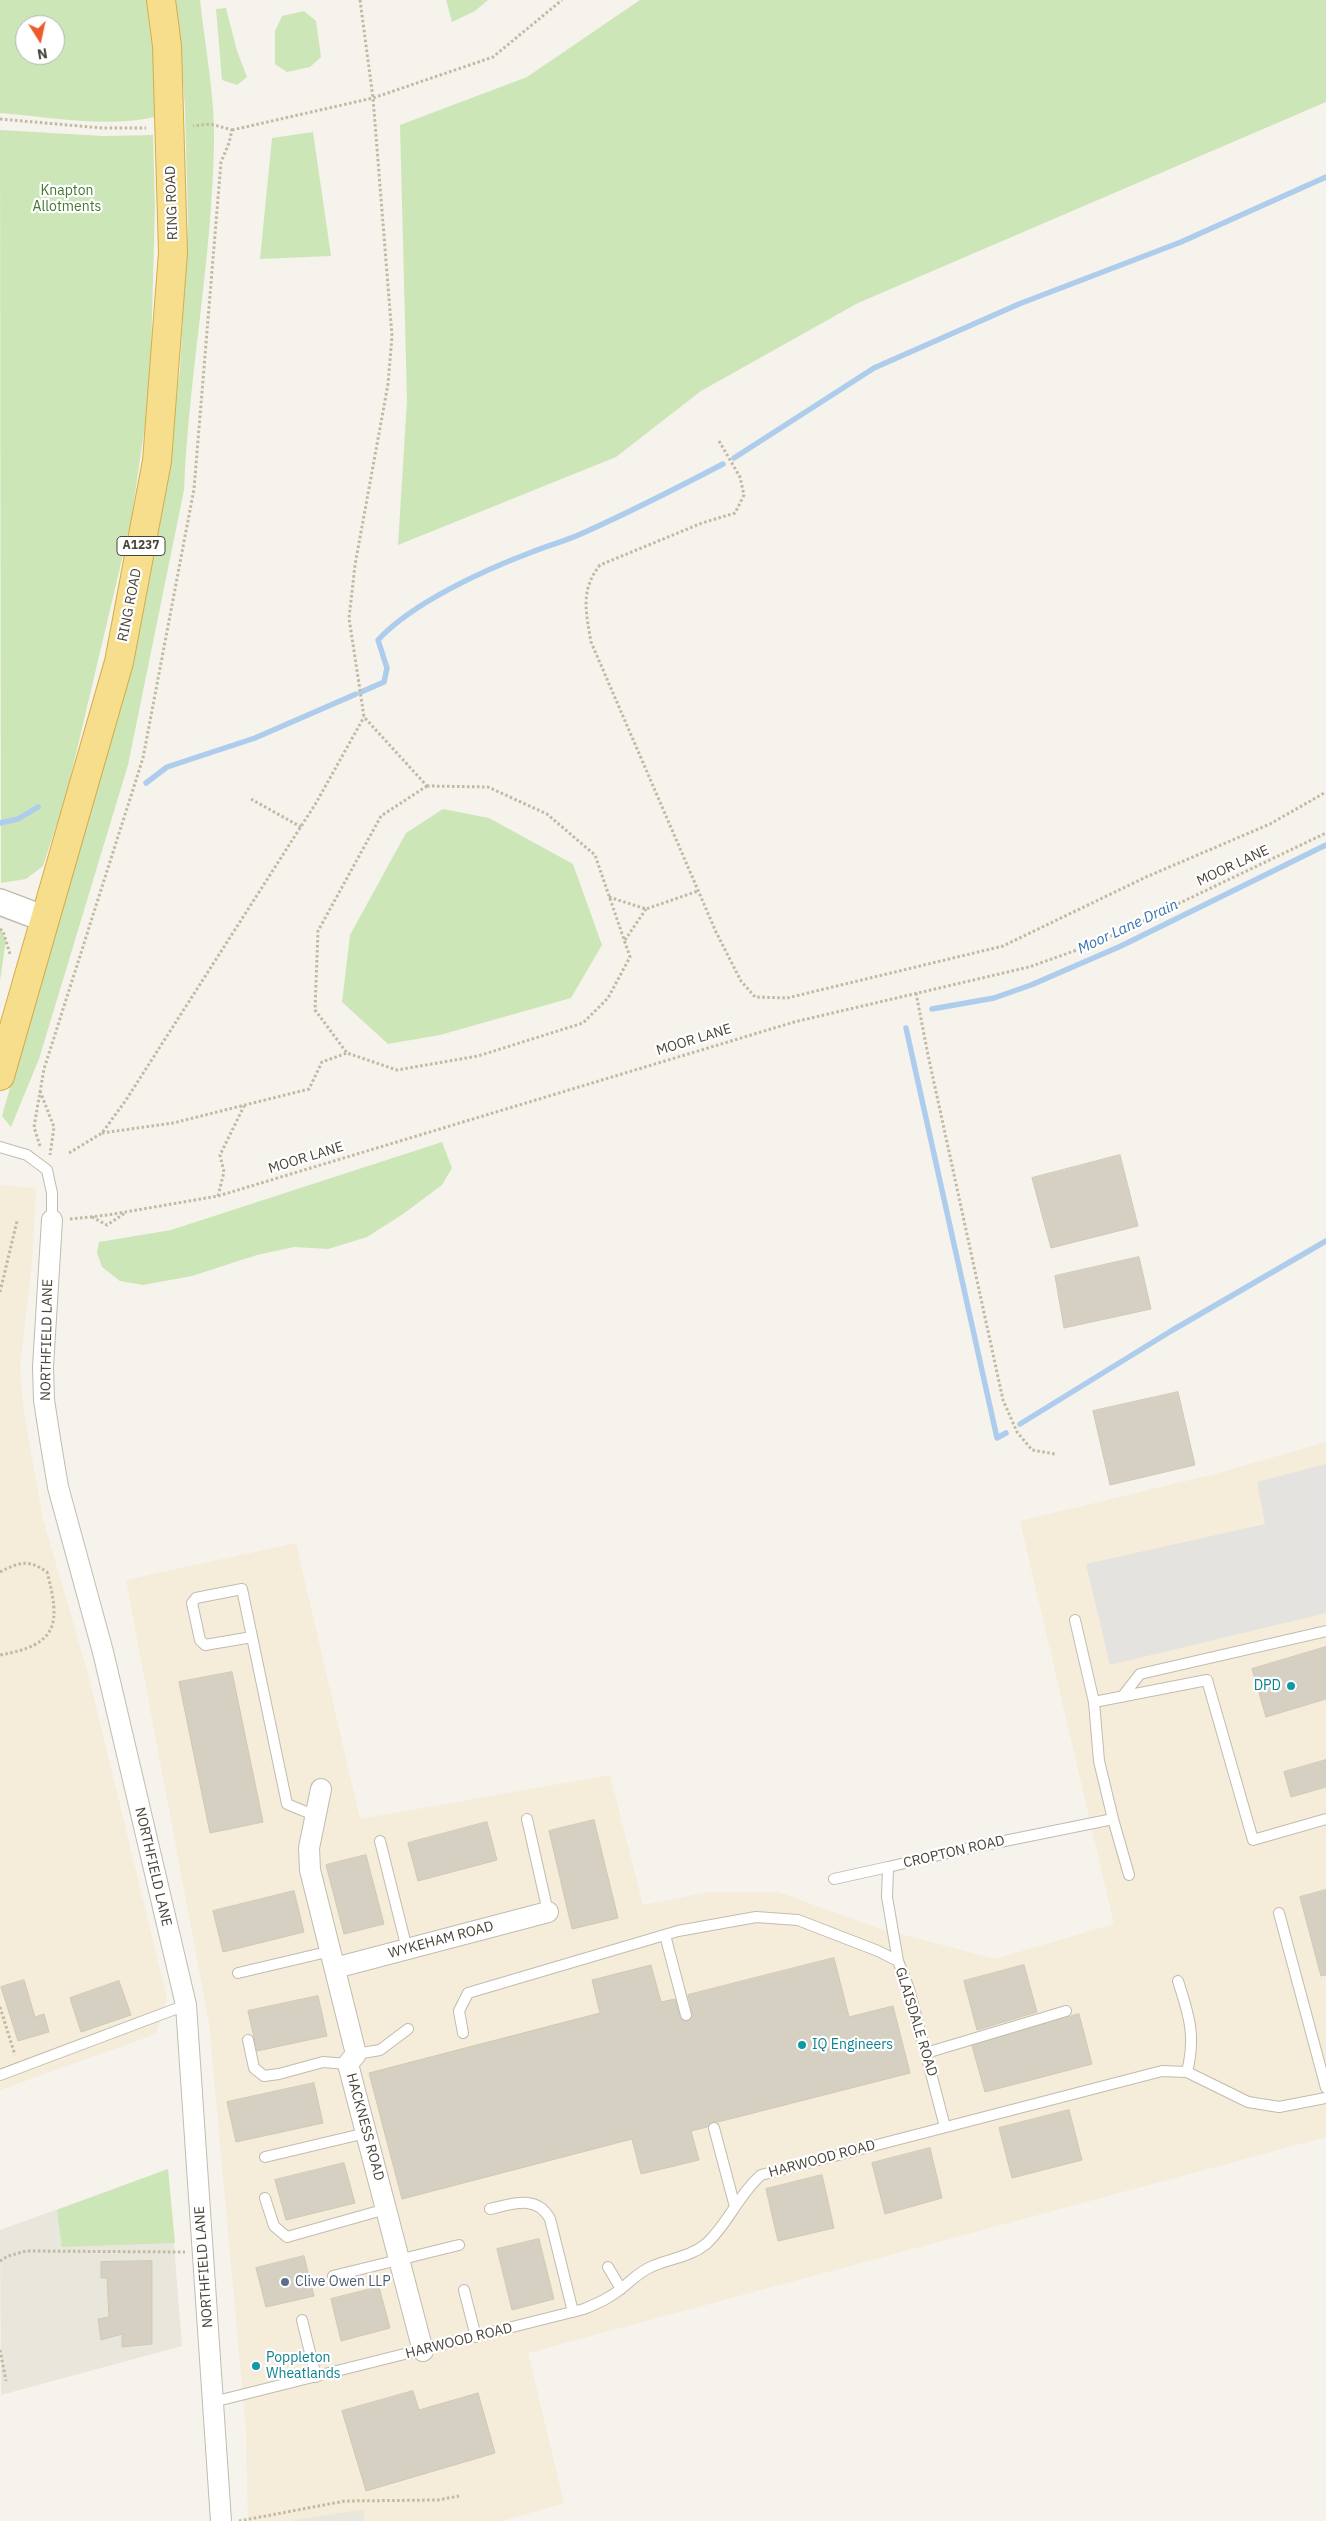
<!DOCTYPE html>
<html>
<head>
<meta charset="utf-8">
<style>
	body { margin:0 }
	#map { position:relative; width:1326px; height:2521px; overflow:hidden; background:#f5f3ec; font-family:"IBM Plex Sans",sans-serif }
	canvas { display:block }
	.north { position:absolute; left:15px; top:15px; width:50px; height:50px; box-sizing:border-box; background:#fff; border:1px solid #b6b5b0; border-radius:50%; rotate:170deg; font-size:14px; font-weight:700; line-height:20px; text-align:center; color:#49453a }
	.north::after { content:''; display:block; margin:auto; width:18px; height:22px; background:#ed5a2c; clip-path:polygon(50% 0,100% 100%,50% 72%,0 100%) }
</style>
</head>
<body>
<div id="map">
<canvas width="1326" height="2521"></canvas>
<div class="north">N</div>
</div>
<script>
const g = document.querySelector('canvas').getContext('2d');
g.lineJoin = 'round';
function fillPath(path, color) { g.fillStyle = color; g.fill(path, 'evenodd'); }
function trace(path, color, width, dash) { g.strokeStyle = color; g.lineWidth = width; g.lineCap = dash ? 'butt' : 'round'; g.setLineDash(dash || []); g.stroke(path); }
function drawText(font, color, halo, rows, align = 'center') {
  g.font = font + ' "IBM Plex Sans",sans-serif'; g.lineWidth = 4.5; g.setLineDash([]); g.textBaseline = 'middle'; g.strokeStyle = halo; g.fillStyle = color; for (const [text, x, y, turn = 0] of rows) {
    g.save(); g.translate(x, y); g.rotate((+turn || 0) * Math.PI / 180); g.textAlign = isNaN(turn) ? turn : align; if (halo) g.strokeText(text, 0, 0); g.fillText(text, 0, 0); g.restore();
  }
}
const residential = new Path2D(`
	M168 2169 182 2346 1 2395 0 2230Z
	M363 2509 365 2521H288Z`);
const commercial = new Path2D(`
	M0 1185 36 1188 32 1263 20 1367 24 1413 43 1519 88 1674 167 1998 156 2034 0 2090Z
	M1326 1442V2137L528 2353 564 2503 502 2521H365L363 2509 288 2521H248L246 2429 209 2023 126 1580 296 1543 360 1819 610 1775 643 1905 709 1892H778L878 1928 995 1959 1114 1924 1020 1521 1215 1474Z`);
const green = new Path2D(`
	M0 0H146L154 60 155 117C105 128 51 117 0 113ZM25 25H55V55H25Z
	M176 0H200C205 47 215 96 214 143 212 260 189 373 184 490L128 765 39 1059 11 1127 2 1116 140 628 170 450 180 369 188 224 185 107Z
	M446 0H488L475 11 452 22Z
	M640 0H1326V102L858 303 701 391 616 457 398 545 407 400 400 125 527 77Z
	M226 8 237 51 247 77 237 85 222 80 216 9Z
	M304 11 316 21 321 57 310 67 287 72 275 64V31L282 16Z
	M0 130 103 136 153 135 155 206 150 391 131 521 66 796 43 866 26 879 1 883Z
	M313 132 331 256 260 259 272 138Z
	M443 809 489 818 573 864 602 945 571 998 440 1035 388 1044 342 1002 350 935 406 833Z
	M0 929 6 940 0 981Z
	M442 1142 452 1168 442 1185 403 1214 367 1237 328 1249 294 1247 257 1255 192 1276 143 1285 120 1281 102 1267 97 1253 99 1242 171 1230Z
	M168 2169 175 2243 62 2247 57 2210Z`);
const parking = new Path2D(`
	M1326 1464V1613L1110 1665 1086 1564 1265 1524 1257 1482Z`);
const stream = new Path2D(`
	M734 458 874 368 1019 304 1181 242 1326 177
	M361 692 384 682 387 668 378 640C412 603 484 570 532 552 549 545 566 541 583 533 630 512 677 488 723 464
	M146 783 167 767 255 738 356 694
	M0 823 18 819 38 807
	M932 1009 994 998 1031 985 1121 946 1326 845
	M906 1028 997 1438 1006 1433
	M1020 1424 1171 1331 1326 1241`);
const building = new Path2D(`
	M1120 1155 1138 1226 1051 1248 1032 1178Z
	M1139 1257 1151 1309 1064 1328 1055 1276Z
	M1178 1392 1195 1465 1110 1485 1093 1411Z
	M1326 1647V1699L1266 1717 1252 1669Z
	M232 1672 263 1822 210 1833 179 1682Z
	M1326 1760V1787L1291 1797 1284 1772Z
	M594 1820 618 1918 572 1929 549 1831Z
	M487 1822 497 1860 418 1881 408 1843Z
	M366 1855 384 1924 344 1934 326 1865Z
	M1326 1890V1975L1321 1976 1300 1897Z
	M294 1891 304 1932 223 1952 213 1911Z
	M834 1958 849 2017 893 2006 910 2073 718 2122H712L707 2127 691 2131 699 2160 641 2174 632 2139 402 2199 369 2073 600 2013 592 1980 651 1965 661 2002 675 1999 680 2017 687 2022 693 2016 688 1995Z
	M1024 1965 1037 2012 977 2030 964 1981Z
	M24 1980 35 2017 44 2014 49 2032 18 2041 1 1987Z
	M119 1981 131 2015 81 2032 70 1998Z
	M318 1996 327 2036 257 2051 248 2011Z
	M1079 2014 1092 2064 985 2092 972 2046Z
	M314 2083 323 2123 236 2142 227 2102Z
	M1069 2110 1082 2160 1012 2178 999 2128Z
	M930 2148 942 2198 885 2214 872 2163Z
	M344 2163 355 2203 286 2220 275 2180Z
	M822 2175 834 2228 778 2241 766 2189Z
	M539 2239 554 2299 512 2310 497 2249Z
	M304 2256 314 2296 266 2307 256 2268Z
	M152 2261V2344L122 2347V2334L101 2340 98 2319 109 2317 107 2278H101V2262Z
	M379 2287 390 2328 341 2341 331 2299Z
	M413 2391 419 2410 478 2393 495 2453 366 2491 342 2411Z`);
const path = new Path2D(`
	M360 0 373 98 392 336 388 384 355 565 349 618 364 717 427 786
	M0 119 102 128H146
	M232 130 373 98 493 57 562 0
	M719 441 740 477 744 495 735 513 702 523 600 565C580 590 586 612 591 642L716 932 741 981 755 997 787 998 1003 946 1146 877 1270 824 1326 792
	M427 786 488 787 547 814 595 855 630 957 608 998 583 1023 478 1056 397 1070 347 1053 315 1010 318 931 381 816Z
	M251 799 301 827
	M609 897 646 909 698 891
	M0 929 3 931 10 954
	M625 940 646 909
	M916 993 928 1055 1003 1400 1017 1432 1032 1450 1055 1454
	M40 1091 54 1127 50 1155
	M102 1133 173 1123 309 1089 322 1062 347 1053
	M40 1146 34 1127 44 1069 143 758 194 489 221 162 229 143 232 130 211 124 193 126
	M69 1153 102 1133 126 1100 316 803 364 717
	M218 1196 224 1172 220 1155 244 1106
	M92 1217 107 1225 125 1213
	M70 1219 108 1215 218 1196 794 1022 1029 967 1094 944 1326 833
	M0 1292 17 1221
	M0 1572C20 1562 28 1559 47 1572 61 1624 58 1645 0 1655
	M0 2007 15 2055
	M0 2261 8 2256 26 2251 185 2252
	M0 2350 6 2381
	M239 2521 345 2501 438 2500 459 2496`);
const service = new Path2D(`
	M0 1147 27 1155 47 1170 52 1193V1220
	M1075 1620 1094 1702
	M252 1637 205 1645 200 1640 192 1603 196 1598 242 1589 287 1804 316 1816
	M1122 1697 1140 1674 1326 1631
	M527 1819 548 1912
	M1113 1819 1099 1761 1094 1702 1207 1680 1253 1840 1326 1819
	M380 1841 407 1949
	M834 1879 888 1867
	M1279 1913 1326 2088
	M665 1935 686 2015
	M898 1961 887 1897 888 1867 965 1849 1113 1819 1129 1875
	M238 1973 331 1951
	M1178 1981C1189 2015 1196 2036 1187 2072
	M463 2033 459 2011 468 1993 678 1931 756 1917 798 1920 878 1951 898 1961 909 1989 945 2127
	M248 2040 254 2068 264 2076 279 2074 323 2062 348 2064
	M926 2053 1066 2011
	M356 2054 380 2050 408 2029
	M0 2075 186 2005
	M714 2128 735 2207
	M265 2157 366 2133
	M265 2198 274 2226 287 2237 386 2209
	M490 2209C512 2204 537 2194 550 2219L573 2312
	M608 2267 621 2289
	M333 2276 459 2245
	M464 2290 476 2337
	M302 2320 316 2377
	M213 2402 584 2309C598 2303 610 2298 622 2288 632 2280 640 2271 653 2266 671 2258 690 2257 706 2244 728 2224 739 2194 761 2175L1162 2071 1187 2072 1248 2102 1279 2107 1326 2098`);
const minor = new Path2D(`
	M52 1220 43 1367 44 1400 50 1439 58 1487 103 1652 186 2005 221 2521
	M321 1789 309 1848 310 1870 356 2054 348 2064 423 2351
	M335 1968 548 1912`);
const tertiary = new Path2D(`
	M0 902 45 919`);
const trunk = new Path2D(`
	M0 1076 119 662 157 461 173 253 167 46 161 0`);
const markers = [
	[1291,1686,5,"#0f9aa8"],
	[802,2045,5,"#0f9aa8"],
	[285,2282,5,"#5c6f8a"],
	[256,2366,5,"#0f9aa8"]
];
const shields = [
	[141,546,48]
];
const shieldNames = [
	["A1237",141,546]
];
const parkNames = [
	["Knapton",67,191],
	["Allotments",67,207]
];
const streetNames = [
	["RING ROAD",172,203,-92],
	["RING ROAD",130,605,-79],
	["MOOR LANE",1233,866,-25],
	["MOOR LANE",694,1040,-17],
	["MOOR LANE",306,1158,-17],
	["NORTHFIELD LANE",47,1340,-89],
	["CROPTON ROAD",954,1852,-13],
	["NORTHFIELD LANE",153,1867,77],
	["WYKEHAM ROAD",441,1940,-15],
	["GLAISDALE ROAD",916,2022,73],
	["HACKNESS ROAD",365,2127,75],
	["HARWOOD ROAD",822,2159,-15],
	["NORTHFIELD LANE",204,2267,-94],
	["HARWOOD ROAD",459,2341,-14]
];
const cultureNames = [
	["DPD",1281,1686,"right"],
	["IQ Engineers",812,2045],
	["Poppleton",266,2358],
	["Wheatlands",266,2374]
];
const serviceNames = [
	["Clive Owen LLP",295,2282]
];
const waterNames = [
	["Moor Lane Drain",1128,927,-25]
];
fillPath(residential, '#e9e6db');
fillPath(commercial, '#f5ecda');
fillPath(green, '#cde6b8');
fillPath(parking, '#e4e3e0');
trace(stream, '#aecded', 5.5);
fillPath(building, '#d6d0c2');
trace(building, '#d1c9b6', 1);
trace(service, '#c0bcaf', 12);
trace(minor, '#c0bcaf', 22);
trace(tertiary, '#c0bcaf', 28);
trace(trunk, '#d5ad47', 30);
trace(path, '#c1b9a1', 3, [2.5, 2.5]);
trace(service, '#fff', 10);
trace(minor, '#fff', 20);
trace(tertiary, '#fff', 25);
trace(trunk, '#f6de8d', 28);
for (const [x, y, r, color] of markers) { const dot = new Path2D(); dot.arc(x, y, r, 0, 2 * Math.PI); g.fillStyle = color; g.fill(dot); trace(dot, '#fff', 2); }
for (const [x, y, w] of shields) { const box = new Path2D(); box.roundRect(x - w / 2, y - 9.5, w, 19, 4); g.fillStyle = '#fff'; g.fill(box); trace(box, '#49453a', 1); }
drawText('bold 12px', '#49453a', null, shieldNames);
drawText('14px', '#457930', '#fff', parkNames);
drawText('14px', '#49453a', '#fff', streetNames);
drawText('14px', '#0d838f', '#fff', cultureNames, 'left');
drawText('14px', '#4e5e75', '#fff', serviceNames, 'left');
drawText('italic 15px', '#3973b0', '#fff', waterNames);
</script>
</body>
</html>
